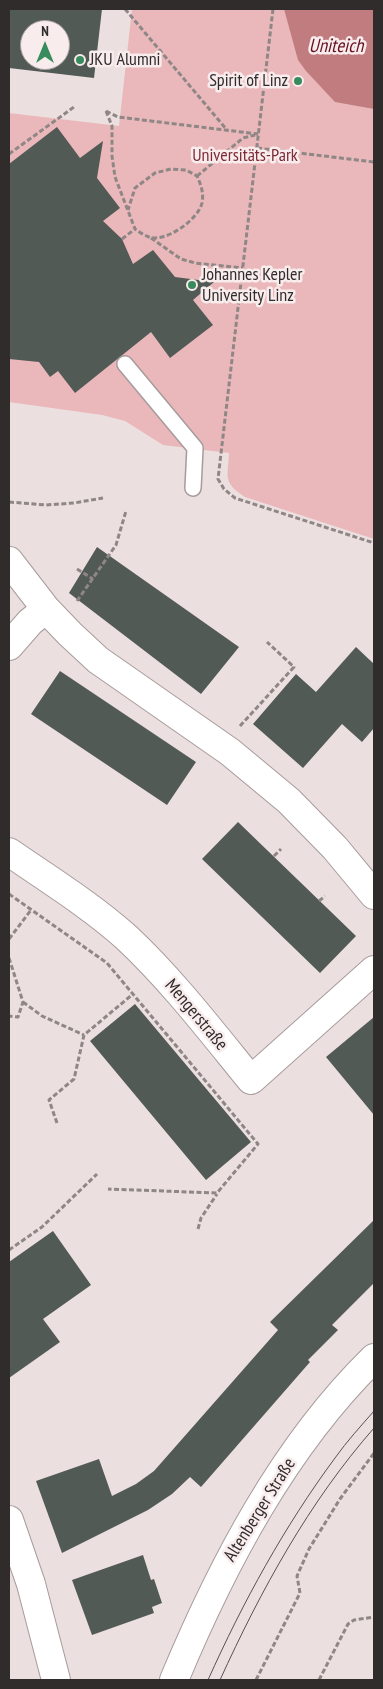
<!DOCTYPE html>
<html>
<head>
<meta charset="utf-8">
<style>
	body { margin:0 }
	#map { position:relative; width:383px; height:1689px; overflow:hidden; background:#ecdfdf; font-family:"PT Sans Narrow",sans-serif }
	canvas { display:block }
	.frame { position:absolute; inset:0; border:10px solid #302c2c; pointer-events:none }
	.north { position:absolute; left:20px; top:20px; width:50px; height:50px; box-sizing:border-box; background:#f9eced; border:1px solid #a99fa0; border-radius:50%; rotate:0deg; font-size:14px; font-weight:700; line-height:20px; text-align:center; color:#302c2c }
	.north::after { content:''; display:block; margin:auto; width:18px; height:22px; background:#378b5d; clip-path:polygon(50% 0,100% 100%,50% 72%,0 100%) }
</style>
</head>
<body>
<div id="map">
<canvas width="383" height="1689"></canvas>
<div class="frame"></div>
<div class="north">N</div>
</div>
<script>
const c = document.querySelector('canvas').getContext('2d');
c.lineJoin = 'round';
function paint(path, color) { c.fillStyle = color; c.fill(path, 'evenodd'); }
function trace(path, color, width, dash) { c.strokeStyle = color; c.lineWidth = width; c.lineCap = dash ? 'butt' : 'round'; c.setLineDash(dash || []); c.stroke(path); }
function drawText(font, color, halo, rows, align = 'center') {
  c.font = font + ' "PT Sans Narrow",sans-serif'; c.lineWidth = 5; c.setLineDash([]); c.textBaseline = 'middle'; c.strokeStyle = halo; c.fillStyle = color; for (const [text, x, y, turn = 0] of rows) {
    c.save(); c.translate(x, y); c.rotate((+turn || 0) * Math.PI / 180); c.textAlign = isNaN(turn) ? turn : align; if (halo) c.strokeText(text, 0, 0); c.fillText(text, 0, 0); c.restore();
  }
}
const green = new Path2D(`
	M132,9H374V539L245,497C222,482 228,477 229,453L163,445L125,421L102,415L9,402V113L119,126Z`);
const water = new Path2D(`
	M284,9H374V109L335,102L306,71L298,60Z`);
const building = new Path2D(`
	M9,9H102L94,78L9,68ZM30,30H60V60H30Z
	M57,127L80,158L103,141L97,178L120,208L103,221L122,239L133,264L153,250L175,277L214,282L193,300L213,325L170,358L151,332L75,393L58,371L50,377L39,362L9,359V164Z
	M97,547L239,647L201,694L69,593Z
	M356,647L374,664V728L362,742L342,724L303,768L253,724L296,674L316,692Z
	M60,671L196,762L167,805L31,714Z
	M238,822L356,936L320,973L202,859Z
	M135,1004L251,1142L206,1180L90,1041Z
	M374,1017V1115L326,1057Z
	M374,1220V1283L332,1325L338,1330L308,1360L310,1362L201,1487L190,1477L172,1494L148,1510L62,1553L36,1481L99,1459L112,1496L136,1484L154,1471L278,1330L270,1322Z
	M53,1231L91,1285L43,1319L60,1342L9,1378V1262Z
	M143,1555L151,1580L154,1579L162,1603L152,1607L154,1613L92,1635L72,1580Z`);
const path = new Path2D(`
	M125,9L227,130
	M273,9L218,479L224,489L235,498L374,543
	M106,111L112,126V156L115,177L135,229C139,232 144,235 149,237C165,243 198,220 202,203C204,193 201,185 197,176L186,170L171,169L155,173L135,188L128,210
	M106,111L118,117L258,134
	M257,148L374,162
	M9,154L74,107
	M197,176L243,138L255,135
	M151,238L181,259L195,263L243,268
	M122,239L135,229
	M9,502L46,505L74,503L103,498
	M77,569L93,579
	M77,601L116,545L126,511
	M240,726L294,667L267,642
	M274,856L281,849
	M9,894L107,963L258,1144L217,1193L108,1189
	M319,901L325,896
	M9,939L31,910
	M9,958L23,1002L18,1017L9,1016
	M23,1002L42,1016L84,1035
	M57,1123L49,1100L74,1079L84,1035L133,994
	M198,1229L201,1218L217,1194
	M9,1250L42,1227L97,1174
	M256,1680L300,1593L297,1576L309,1549L340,1499L374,1453
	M319,1680L348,1624L354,1620L374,1617`);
const service = new Path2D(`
	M125,364L195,448L193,488`);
const minor = new Path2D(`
	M9,561L46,609L70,634L98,660L230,752L289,801L335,848L374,895
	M9,646L30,622L46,609
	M9,852C48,879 90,905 126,937C172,980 211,1031 251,1080L374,970
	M9,1520L31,1584L56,1680`);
const tertiary = new Path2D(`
	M174,1680C222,1565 284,1446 374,1358`);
const tram = new Path2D(`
	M208,1680C243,1602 284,1527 335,1458C347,1441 361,1426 374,1411
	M220,1680C261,1590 309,1502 374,1428`);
const markers = [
	[80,60,5,"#378b5d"],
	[298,81,5,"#378b5d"],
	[192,285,5,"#378b5d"]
];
const poiNames = [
	["JKU Alumni",90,60],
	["Spirit of Linz",288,81,"right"],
	["Johannes Kepler",202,275],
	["University Linz",202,296]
];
const parkNames = [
	["Universitäts-Park",245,156]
];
const streetNames = [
	["Mengerstraße",196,1015,50],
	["Altenberger Straße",260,1510,-58]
];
const waterNames = [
	["Uniteich",336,47]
];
paint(green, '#eab8ba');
paint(water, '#c07c7f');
paint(building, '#525a55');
trace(service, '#a79b9c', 18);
trace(minor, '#a79b9c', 30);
trace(tertiary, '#a79b9c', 30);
trace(path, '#8f8686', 3, [5, 2.5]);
trace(service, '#fff', 15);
trace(minor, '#fff', 28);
trace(tertiary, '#fff', 28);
trace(tram, '#575151', 1);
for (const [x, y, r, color] of markers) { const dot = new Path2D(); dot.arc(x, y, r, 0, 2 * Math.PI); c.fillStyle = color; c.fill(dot); trace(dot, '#f9eced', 2); }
drawText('18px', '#302c2c', '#f9eced', poiNames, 'left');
drawText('18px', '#7d2a34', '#f9eced', parkNames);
drawText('18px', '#302c2c', '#f9eced', streetNames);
drawText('italic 19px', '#641120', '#f9eced', waterNames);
</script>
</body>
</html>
